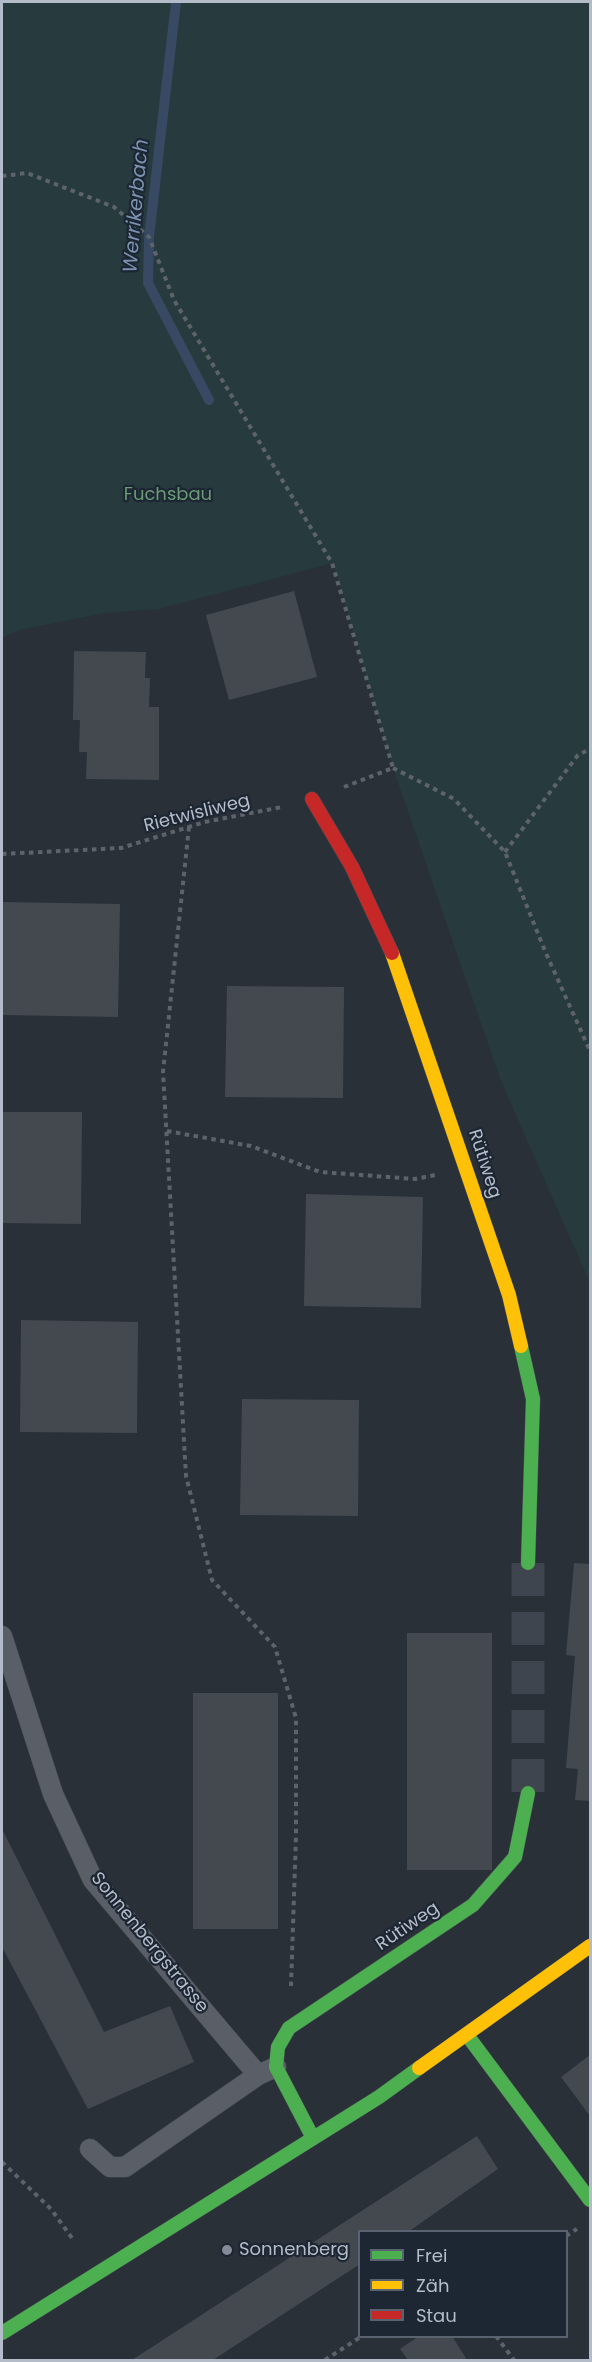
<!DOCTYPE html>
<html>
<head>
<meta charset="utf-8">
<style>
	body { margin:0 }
	#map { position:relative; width:592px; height:2362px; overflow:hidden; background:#2a3038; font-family:Poppins,sans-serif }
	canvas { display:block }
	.frame { position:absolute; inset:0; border:3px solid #b4bcc9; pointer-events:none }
	.legend { position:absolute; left:358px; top:2230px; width:210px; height:108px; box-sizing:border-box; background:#1d2633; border:2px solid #59626f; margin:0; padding:8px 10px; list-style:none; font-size:18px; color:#b4bcc9 }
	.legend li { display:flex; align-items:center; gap:12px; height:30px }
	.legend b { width:30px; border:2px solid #59626f }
</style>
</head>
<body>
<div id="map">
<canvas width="592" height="2362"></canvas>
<div class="frame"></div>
<ul class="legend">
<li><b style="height:8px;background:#4caf50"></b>Frei</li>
<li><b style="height:8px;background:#ffc107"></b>Zäh</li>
<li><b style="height:8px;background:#c62828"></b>Stau</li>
</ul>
</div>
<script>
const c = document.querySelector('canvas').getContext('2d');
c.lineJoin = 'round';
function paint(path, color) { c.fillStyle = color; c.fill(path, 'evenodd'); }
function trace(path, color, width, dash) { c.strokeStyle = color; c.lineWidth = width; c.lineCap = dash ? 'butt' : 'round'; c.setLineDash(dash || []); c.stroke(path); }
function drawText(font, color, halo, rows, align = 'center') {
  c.font = font + ' Poppins,sans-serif'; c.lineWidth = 4.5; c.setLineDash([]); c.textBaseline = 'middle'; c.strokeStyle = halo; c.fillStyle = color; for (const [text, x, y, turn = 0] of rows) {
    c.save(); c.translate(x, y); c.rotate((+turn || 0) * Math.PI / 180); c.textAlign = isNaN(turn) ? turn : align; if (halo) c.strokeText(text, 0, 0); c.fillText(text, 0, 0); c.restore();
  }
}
const green = new Path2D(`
	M2,2H590V1283L501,1081L393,768L333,563L158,609L104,613L19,630L2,638Z`);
const stream = new Path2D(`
	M176,2L149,237L148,283L209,400`);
const building = new Path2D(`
	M294,591L317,677L229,700L206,615Z
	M74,651L146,652L145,678H150L149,707H159V780L86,779L87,752H79L80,720H73Z
	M2,902L120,904L118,1017L2,1015Z
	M227,986L344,987L343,1098L225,1097Z
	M2,1112H82L81,1224L2,1223Z
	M306,1194L423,1197L421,1308L304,1306Z
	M21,1320L138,1322L137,1433L20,1432Z
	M242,1399L359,1400L358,1516L240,1515Z
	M574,1563L590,1564V1801L575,1800L578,1769L566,1768L575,1656L566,1655Z
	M407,1633H492V1870H407Z
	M193,1693H278V1929H193Z
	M2,1829L104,2032L170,2006L194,2062L88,2109L2,1947Z
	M590,2055V2116L561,2077Z
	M477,2136L498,2169L408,2232H360V2264L213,2360H132Z
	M419,2336H452L467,2360H408L400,2349Z`);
const secondaryTunnel = new Path2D(`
	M528,1563V1793`);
const path = new Path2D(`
	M2,176L27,173L114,207L149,237L174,300L332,563L393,768
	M393,768L454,799L505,852L545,951L590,1051
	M344,787L393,768
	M189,827L163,1072L186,1476L212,1580L275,1647L296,1718V1835L291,1986
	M505,852L578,755L590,749
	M2,854L121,848L205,822L282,807
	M167,1131L251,1146L320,1172L415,1179L435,1175
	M2,2162L51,2209L72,2238
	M566,2236L577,2229
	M496,2336L514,2360
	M325,2360L362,2336`);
const lane = new Path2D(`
	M2,1636L53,1794L93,1880L258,2075L276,2067
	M90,2149L110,2167H125L258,2075`);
const fast = new Path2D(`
	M521,1346L533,1399L528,1563
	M467,2035L590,2200
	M313,2138L276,2067L278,2047L289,2028L473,1905L515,1857L528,1793
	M2,2333L379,2097L419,2068`);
const slow = new Path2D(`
	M392,953L509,1295L521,1346
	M419,2068L590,1946`);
const jam = new Path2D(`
	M312,799L352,867L392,953`);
const markers = [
	[227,2250,6,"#848b96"]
];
const parkNames = [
	["Fuchsbau",168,495]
];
const streetNames = [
	["Rietwisliweg",197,814,-14],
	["Rütiweg",484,1164,72],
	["Rütiweg",408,1927,-34],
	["Sonnenbergstrasse",149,1943,51]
];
const poiNames = [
	["Sonnenberg",239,2250]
];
const waterNames = [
	["Werrikerbach",137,206,-85]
];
paint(green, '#273a3e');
trace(stream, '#384963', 10);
paint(building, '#444950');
trace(secondaryTunnel, '#3f454e', 33, [33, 16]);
trace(lane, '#484c53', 21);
trace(fast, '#484c53', 15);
trace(slow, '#484c53', 15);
trace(jam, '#484c53', 15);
trace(path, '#5d636a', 4, [4.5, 4.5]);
trace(lane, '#5a5e66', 20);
trace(fast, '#4caf50', 14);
trace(slow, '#ffc107', 14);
trace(jam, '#c62828', 14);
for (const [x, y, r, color] of markers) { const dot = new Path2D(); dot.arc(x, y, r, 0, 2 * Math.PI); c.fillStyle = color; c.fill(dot); trace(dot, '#1d2633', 2); }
drawText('18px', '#6b9a76', '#1d2633', parkNames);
drawText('18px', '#b4bcc9', '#1d2633', streetNames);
drawText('18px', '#b4bcc9', '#1d2633', poiNames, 'left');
drawText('italic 20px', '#7c92b1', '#1d2633', waterNames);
</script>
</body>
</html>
